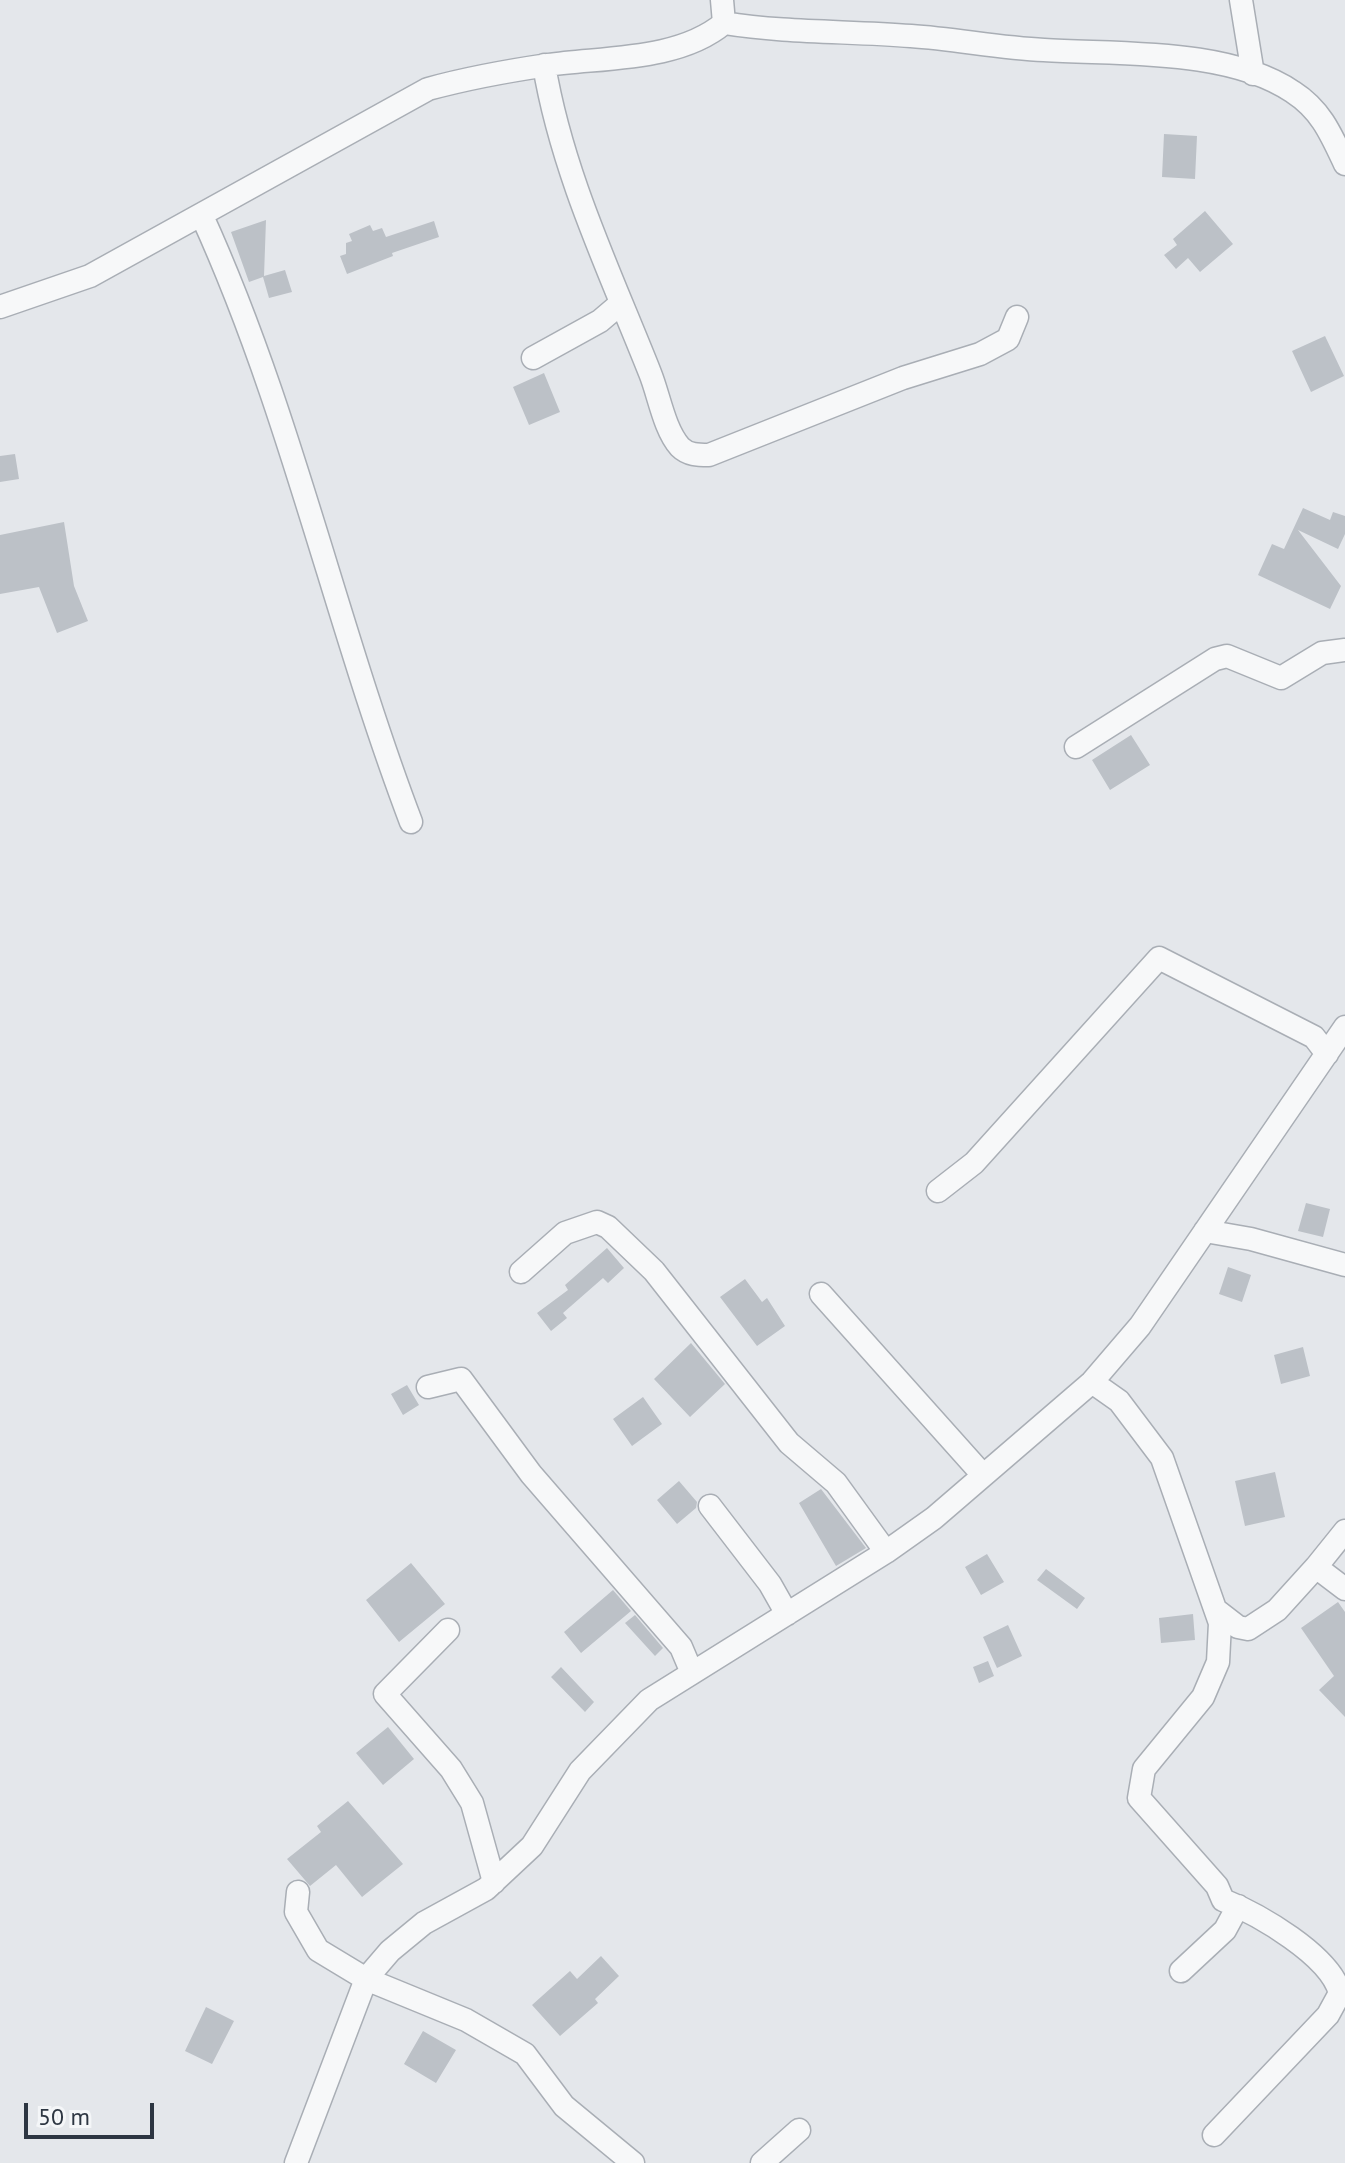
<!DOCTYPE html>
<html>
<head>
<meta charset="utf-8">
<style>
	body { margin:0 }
	#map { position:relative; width:1345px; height:2163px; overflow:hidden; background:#e4e7eb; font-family:"PT Sans",sans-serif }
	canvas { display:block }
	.scale { position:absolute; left:24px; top:2103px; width:130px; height:36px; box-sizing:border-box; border:4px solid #2d3642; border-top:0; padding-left:10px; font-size:24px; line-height:28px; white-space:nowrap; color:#2d3642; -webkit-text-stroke:6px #f4f6f8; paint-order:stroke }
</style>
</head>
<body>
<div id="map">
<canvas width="1345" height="2163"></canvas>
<div class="scale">50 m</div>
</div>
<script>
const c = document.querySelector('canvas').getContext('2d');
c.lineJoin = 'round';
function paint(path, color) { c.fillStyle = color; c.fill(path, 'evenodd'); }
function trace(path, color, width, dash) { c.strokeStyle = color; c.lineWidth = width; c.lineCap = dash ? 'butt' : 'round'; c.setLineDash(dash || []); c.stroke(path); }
const building = new Path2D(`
	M1164,134L1197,136L1195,179L1162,177Z
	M1205,211L1233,244L1200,272L1188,258L1176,269L1164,255L1177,245L1173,239Z
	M266,220L264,276L285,270L292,292L269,298L263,277L249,282L231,232Z
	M434,221L439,237L392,253L393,256L347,274L340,256L346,254V243L352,241L349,234L370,225L373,231L382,228L386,237Z
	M1325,336L1344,376L1311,392L1292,351Z
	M544,373L560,412L529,425L513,387Z
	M15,454L19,479L0,482V456Z
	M1303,508L1330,520L1333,512L1345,516V534L1338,549L1298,530L1341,586L1330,609L1258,575L1272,544L1284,549Z
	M64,522L74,586L88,621L57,633L39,587L0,594V535Z
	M1131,735L1150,765L1110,790L1092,760Z
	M1306,1203L1330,1209L1323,1237L1298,1231Z
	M607,1248L624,1268L608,1283L603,1278L563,1313L567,1318L551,1331L537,1313L568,1290L565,1285Z
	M1228,1267L1251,1275L1242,1302L1219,1294Z
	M745,1279L762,1302L767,1298L785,1326L757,1346L720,1297Z
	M691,1343L725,1384L690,1417L654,1379Z
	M1303,1347L1310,1376L1281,1384L1274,1355Z
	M407,1385L419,1405L403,1415L391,1394Z
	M643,1397L662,1424L632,1446L613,1419Z
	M1275,1472L1285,1517L1245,1526L1235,1481Z
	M679,1481L697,1502L696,1508L677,1524L657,1500Z
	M821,1489L866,1548L836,1566L799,1503Z
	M987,1554L1004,1582L981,1595L965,1567Z
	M411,1563L445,1604L399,1642L366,1600Z
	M1046,1569L1085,1598L1077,1609L1037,1580Z
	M613,1590L631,1611L581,1653L564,1632Z
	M1338,1602L1345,1612V1717L1319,1690L1334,1676L1301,1628Z
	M1193,1614L1195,1640L1161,1643L1159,1618Z
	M635,1615L663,1648L655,1656L625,1623Z
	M1008,1625L1022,1656L997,1668L983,1637Z
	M988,1661L994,1676L979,1683L973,1667Z
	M561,1667L594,1702L585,1712L551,1677Z
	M388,1727L414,1759L383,1785L356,1753Z
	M348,1801L403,1864L362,1897L336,1865L310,1886L287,1859L321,1832L317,1826Z
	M601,1956L619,1976L595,1999L598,2003L560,2036L532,2005L570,1971L577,1979Z
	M206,2007L234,2021L212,2064L185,2051Z
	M423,2031L456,2050L436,2083L404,2064Z`);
const minor = new Path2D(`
	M722,0L724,23
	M1241,0L1253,74
	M724,23C786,33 848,31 911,36C956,39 999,48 1044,50C1119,55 1228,48 1293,92C1321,110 1331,134 1345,164
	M544,65C562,173 610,272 650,373C659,395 664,429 680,447C688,455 698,455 709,455L903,378L980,354L1008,339L1017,317
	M202,216C291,411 335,622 411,822
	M0,307L90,276L428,89C468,78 507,71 548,65C604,57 679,61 724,23
	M533,358L600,321L620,304
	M1076,747L1215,659L1227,656L1281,678L1322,653L1345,650
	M938,1191L974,1163L1159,958L1314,1037L1327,1054
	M1205,1231L1251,1239L1345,1265
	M521,1272L565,1233L597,1222L608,1227L654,1271L789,1443L836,1483L886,1552
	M821,1294L982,1474
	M1092,1382L1119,1401L1162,1458L1220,1623L1218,1662L1203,1697L1144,1769L1139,1798L1217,1886L1223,1900C1258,1914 1330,1955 1340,1993L1328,2015L1214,2135
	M428,1387L461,1379L531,1474L681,1647L692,1673
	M710,1506L770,1584L787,1614
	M1316,1567L1345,1531
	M1216,1610L1238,1627L1248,1629L1277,1610L1316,1567L1345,1589
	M448,1630L385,1694L451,1769L472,1803L494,1882
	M298,1892L296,1912L318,1950L366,1979L466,2020L525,2054L564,2106L633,2163
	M1181,1971L1225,1930L1238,1906
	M296,2163L366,1979L390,1951L424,1923L486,1889L532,1846L580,1771L649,1700L886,1552L934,1518L1092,1382L1140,1326L1345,1027
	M762,2163L799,2130`);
paint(building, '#bcc1c7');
trace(minor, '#a9aeb5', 25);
trace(minor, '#f7f8f9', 22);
</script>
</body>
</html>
